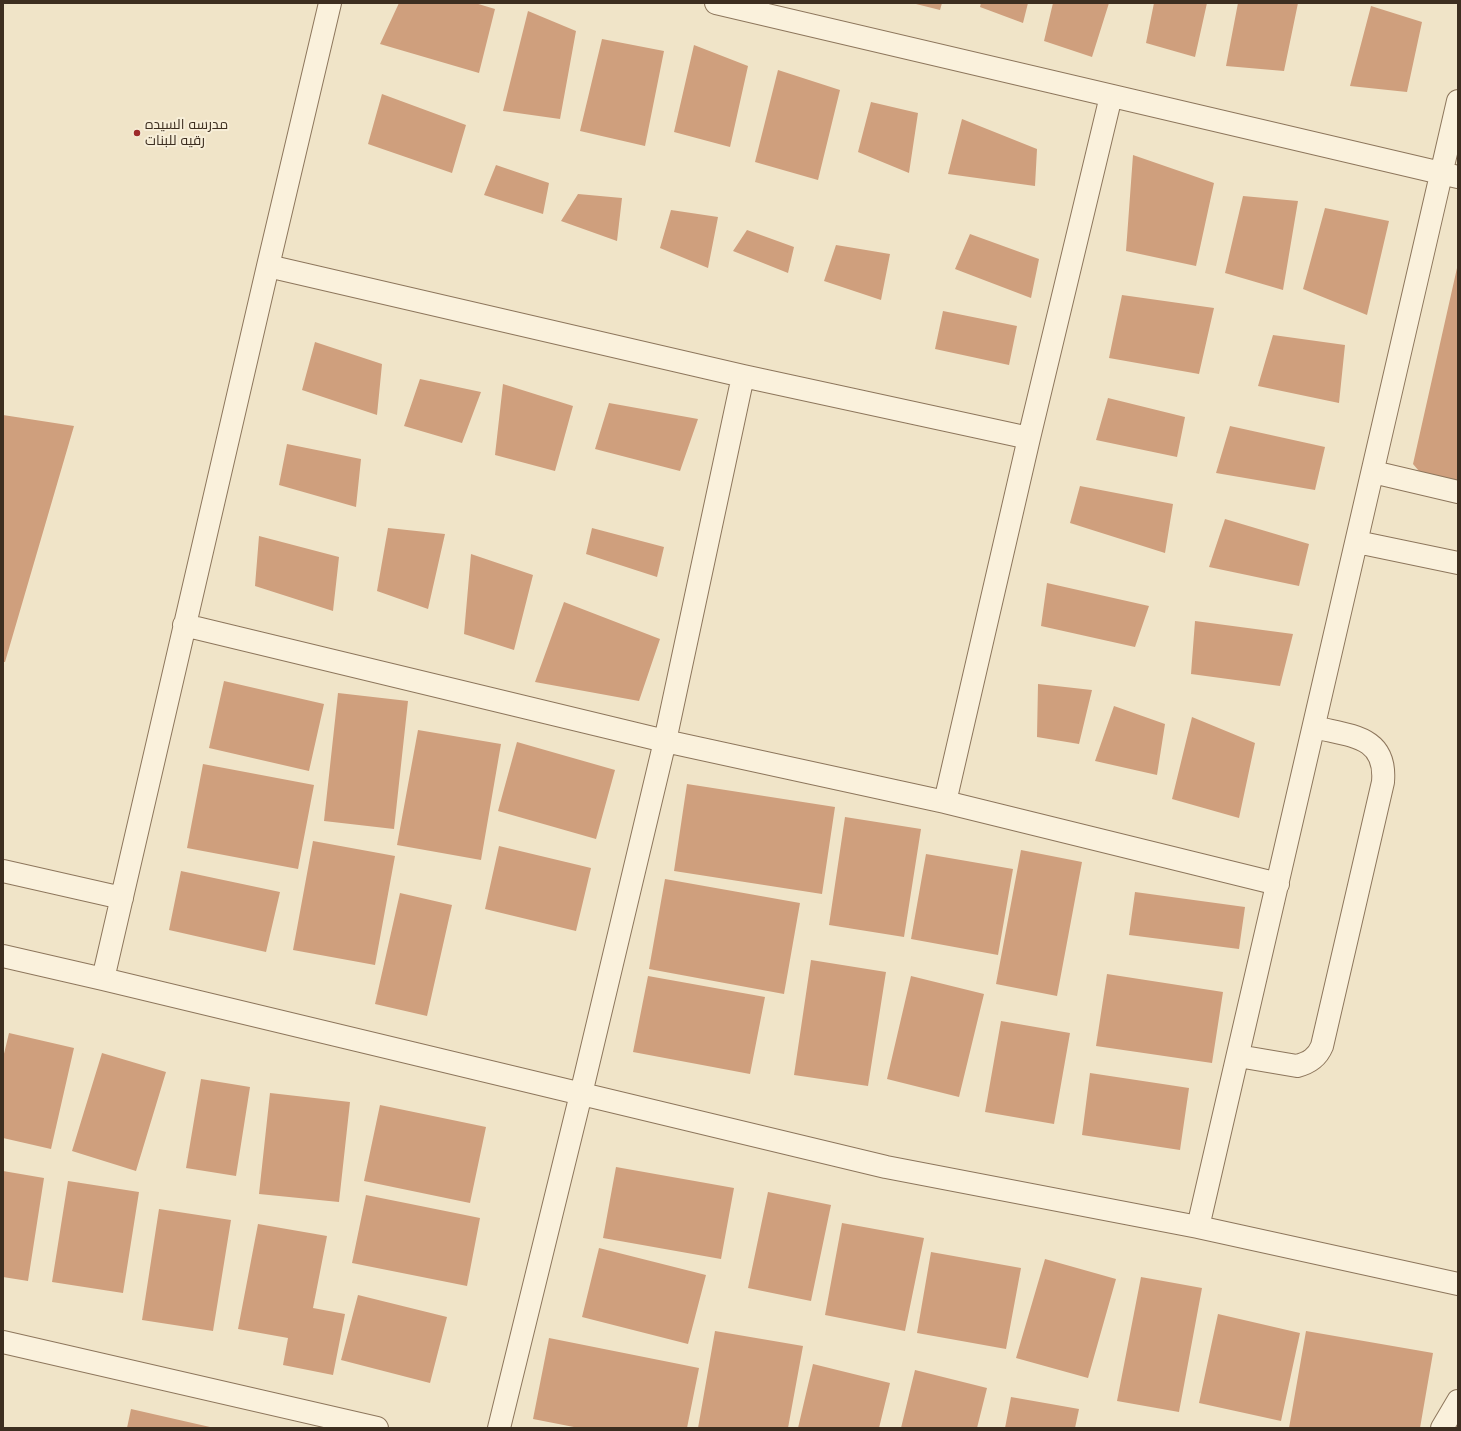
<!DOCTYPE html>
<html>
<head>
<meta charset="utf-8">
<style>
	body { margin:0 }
	#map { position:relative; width:1461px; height:1431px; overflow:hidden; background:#f0e4c8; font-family:"Libre Baskerville",serif }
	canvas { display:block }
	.frame { position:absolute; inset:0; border:4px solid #3d2e20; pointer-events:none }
</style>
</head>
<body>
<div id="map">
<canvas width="1461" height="1431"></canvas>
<div class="frame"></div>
</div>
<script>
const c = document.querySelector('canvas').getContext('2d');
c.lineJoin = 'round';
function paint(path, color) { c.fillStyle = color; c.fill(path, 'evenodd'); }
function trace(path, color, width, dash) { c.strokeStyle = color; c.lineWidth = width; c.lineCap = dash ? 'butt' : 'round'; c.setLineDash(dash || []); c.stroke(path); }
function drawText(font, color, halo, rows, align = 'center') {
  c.font = font + ' "Libre Baskerville",Cairo,serif'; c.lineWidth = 4; c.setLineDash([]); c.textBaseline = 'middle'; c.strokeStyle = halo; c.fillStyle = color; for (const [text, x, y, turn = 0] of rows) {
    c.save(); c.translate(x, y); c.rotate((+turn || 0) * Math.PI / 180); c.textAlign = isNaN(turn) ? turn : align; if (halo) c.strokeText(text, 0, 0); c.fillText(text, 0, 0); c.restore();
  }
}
const building = new Path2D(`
	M399,3H475L495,9L479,73L380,44Z
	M912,3H942L940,10Z
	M981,3H1028L1023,23L980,7Z
	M1053,3H1109L1092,57L1044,41Z
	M1154,3H1207L1195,57L1146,43Z
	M1238,3H1298L1284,71L1226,66Z
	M1371,6L1422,22L1407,92L1350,86Z
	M528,11L576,31L560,119L503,111Z
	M602,39L664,51L645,146L580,131Z
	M694,45L748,66L730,147L674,132Z
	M778,70L840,90L818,180L755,162Z
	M382,94L466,125L452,173L368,144Z
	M871,102L918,113L909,173L858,152Z
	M962,119L1037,149L1035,186L948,174Z
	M1133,155L1214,183L1196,266L1126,251Z
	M496,165L549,183L543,214L484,195Z
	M578,194L622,198L617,241L561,221Z
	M1243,196L1298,201L1283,290L1225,273Z
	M1325,208L1389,221L1367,315L1303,289Z
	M671,210L718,217L708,268L660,248Z
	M747,230L794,247L788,273L733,251Z
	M970,234L1039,259L1031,298L955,269Z
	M836,245L890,254L881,300L824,281Z
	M1457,268H1458V483L1424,477L1413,464Z
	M1122,295L1214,308L1199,374L1109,358Z
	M943,311L1017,326L1009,365L935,349Z
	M1273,335L1345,345L1339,403L1258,386Z
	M315,342L382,364L377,415L302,390Z
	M420,379L481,392L462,443L404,426Z
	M503,384L573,406L555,471L495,455Z
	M1108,398L1185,417L1177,457L1096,440Z
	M609,403L698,419L680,471L595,449Z
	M3,415L74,426L5,662H3Z
	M1230,426L1325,447L1315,490L1216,473Z
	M287,444L361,459L356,507L279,485Z
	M1080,486L1173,504L1165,553L1070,523Z
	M1225,519L1309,544L1299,586L1209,567Z
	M388,528L445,534L428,609L377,591Z
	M592,528L664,547L657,577L586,554Z
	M259,536L339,557L333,611L255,586Z
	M471,554L533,575L514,650L464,634Z
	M1047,583L1149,606L1135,647L1041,626Z
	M564,602L660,639L639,701L535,682Z
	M1195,621L1293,634L1280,686L1191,674Z
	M224,681L324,704L309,771L209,748Z
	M1038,684L1092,690L1079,744L1037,737Z
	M338,693L408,701L394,829L324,821Z
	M1114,706L1165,724L1157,775L1095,761Z
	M1192,717L1255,743L1239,818L1172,799Z
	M418,730L501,744L481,860L397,845Z
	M517,742L615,770L596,839L498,811Z
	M203,764L314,785L298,869L187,848Z
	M687,784L835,807L822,894L674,871Z
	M845,817L921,829L904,937L829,925Z
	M313,841L395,856L375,965L293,950Z
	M499,846L591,868L576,931L485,909Z
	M1021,850L1082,862L1057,996L996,984Z
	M926,854L1013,869L998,955L911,939Z
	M181,871L280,892L266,952L169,930Z
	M665,879L800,903L784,994L649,969Z
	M1135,892L1245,907L1239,949L1129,935Z
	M400,893L452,905L427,1016L375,1004Z
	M811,960L886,972L868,1086L794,1075Z
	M1107,974L1223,992L1212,1063L1096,1046Z
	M648,976L765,997L750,1074L633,1052Z
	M911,976L984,994L959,1097L887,1079Z
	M1001,1021L1070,1033L1054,1124L985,1112Z
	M9,1033L74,1048L51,1149L3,1138V1058Z
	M102,1053L166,1072L136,1171L72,1151Z
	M1090,1073L1189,1088L1180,1150L1082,1135Z
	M201,1079L250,1087L236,1176L186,1168Z
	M270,1093L350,1102L339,1202L259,1194Z
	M380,1105L486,1127L470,1203L364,1181Z
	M616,1167L734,1188L721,1259L603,1238Z
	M3,1171L44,1178L28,1281L3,1277Z
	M68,1181L139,1192L123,1293L52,1282Z
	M768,1192L831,1205L811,1301L748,1288Z
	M366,1195L480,1218L467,1286L352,1263Z
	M159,1209L231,1220L213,1331L142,1320Z
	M842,1223L924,1238L905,1331L825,1315Z
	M258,1224L327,1236L313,1308L345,1314L333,1375L283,1365L288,1338L238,1329Z
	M599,1248L706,1275L688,1344L582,1317Z
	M931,1252L1021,1268L1006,1349L917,1333Z
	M1045,1259L1116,1279L1088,1378L1016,1358Z
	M1141,1277L1202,1288L1179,1412L1117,1401Z
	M358,1295L447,1317L430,1383L341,1360Z
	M1218,1314L1300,1333L1281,1421L1199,1403Z
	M715,1331L803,1346L788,1428H698Z
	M1306,1331L1433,1353L1420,1428H1289Z
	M549,1338L699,1368L687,1428H579L533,1419Z
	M813,1364L890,1383L879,1428H798Z
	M915,1370L987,1388L977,1428H901Z
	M1011,1397L1079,1409L1075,1428H1005Z
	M131,1409L210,1427V1428H127Z`);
const minor = new Path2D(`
	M716,3L1458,177
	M268,266L743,376L1029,438
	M1373,472L1458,492
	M1357,542L1458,563
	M184,625L665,741L945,802L1278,884
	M945,802L1029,438L1111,96
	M3,871L122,898
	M3,956L103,979L886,1167L1198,1227L1458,1284
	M103,979L268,266L330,3
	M1238,1056L1297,1066C1309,1063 1317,1058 1322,1046L1383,782C1387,735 1349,736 1314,727
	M1198,1227L1458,101
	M3,1342L377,1428
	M499,1428L581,1094L665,741L743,376
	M1442,1428L1458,1401`);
const markers = [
	[137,133,4,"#9e2a2b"]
];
const poiNames = [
	["مدرسه السيده",145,125],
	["رقيه للبنات",145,141]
];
paint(building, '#cf9f7d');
trace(minor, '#8d765c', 24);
trace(minor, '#faf1dc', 22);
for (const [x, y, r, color] of markers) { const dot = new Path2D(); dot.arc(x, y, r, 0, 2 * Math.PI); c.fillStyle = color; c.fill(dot); trace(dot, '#f7eed8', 1.5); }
drawText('14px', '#3d2e20', '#f7eed8', poiNames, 'left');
</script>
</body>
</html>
